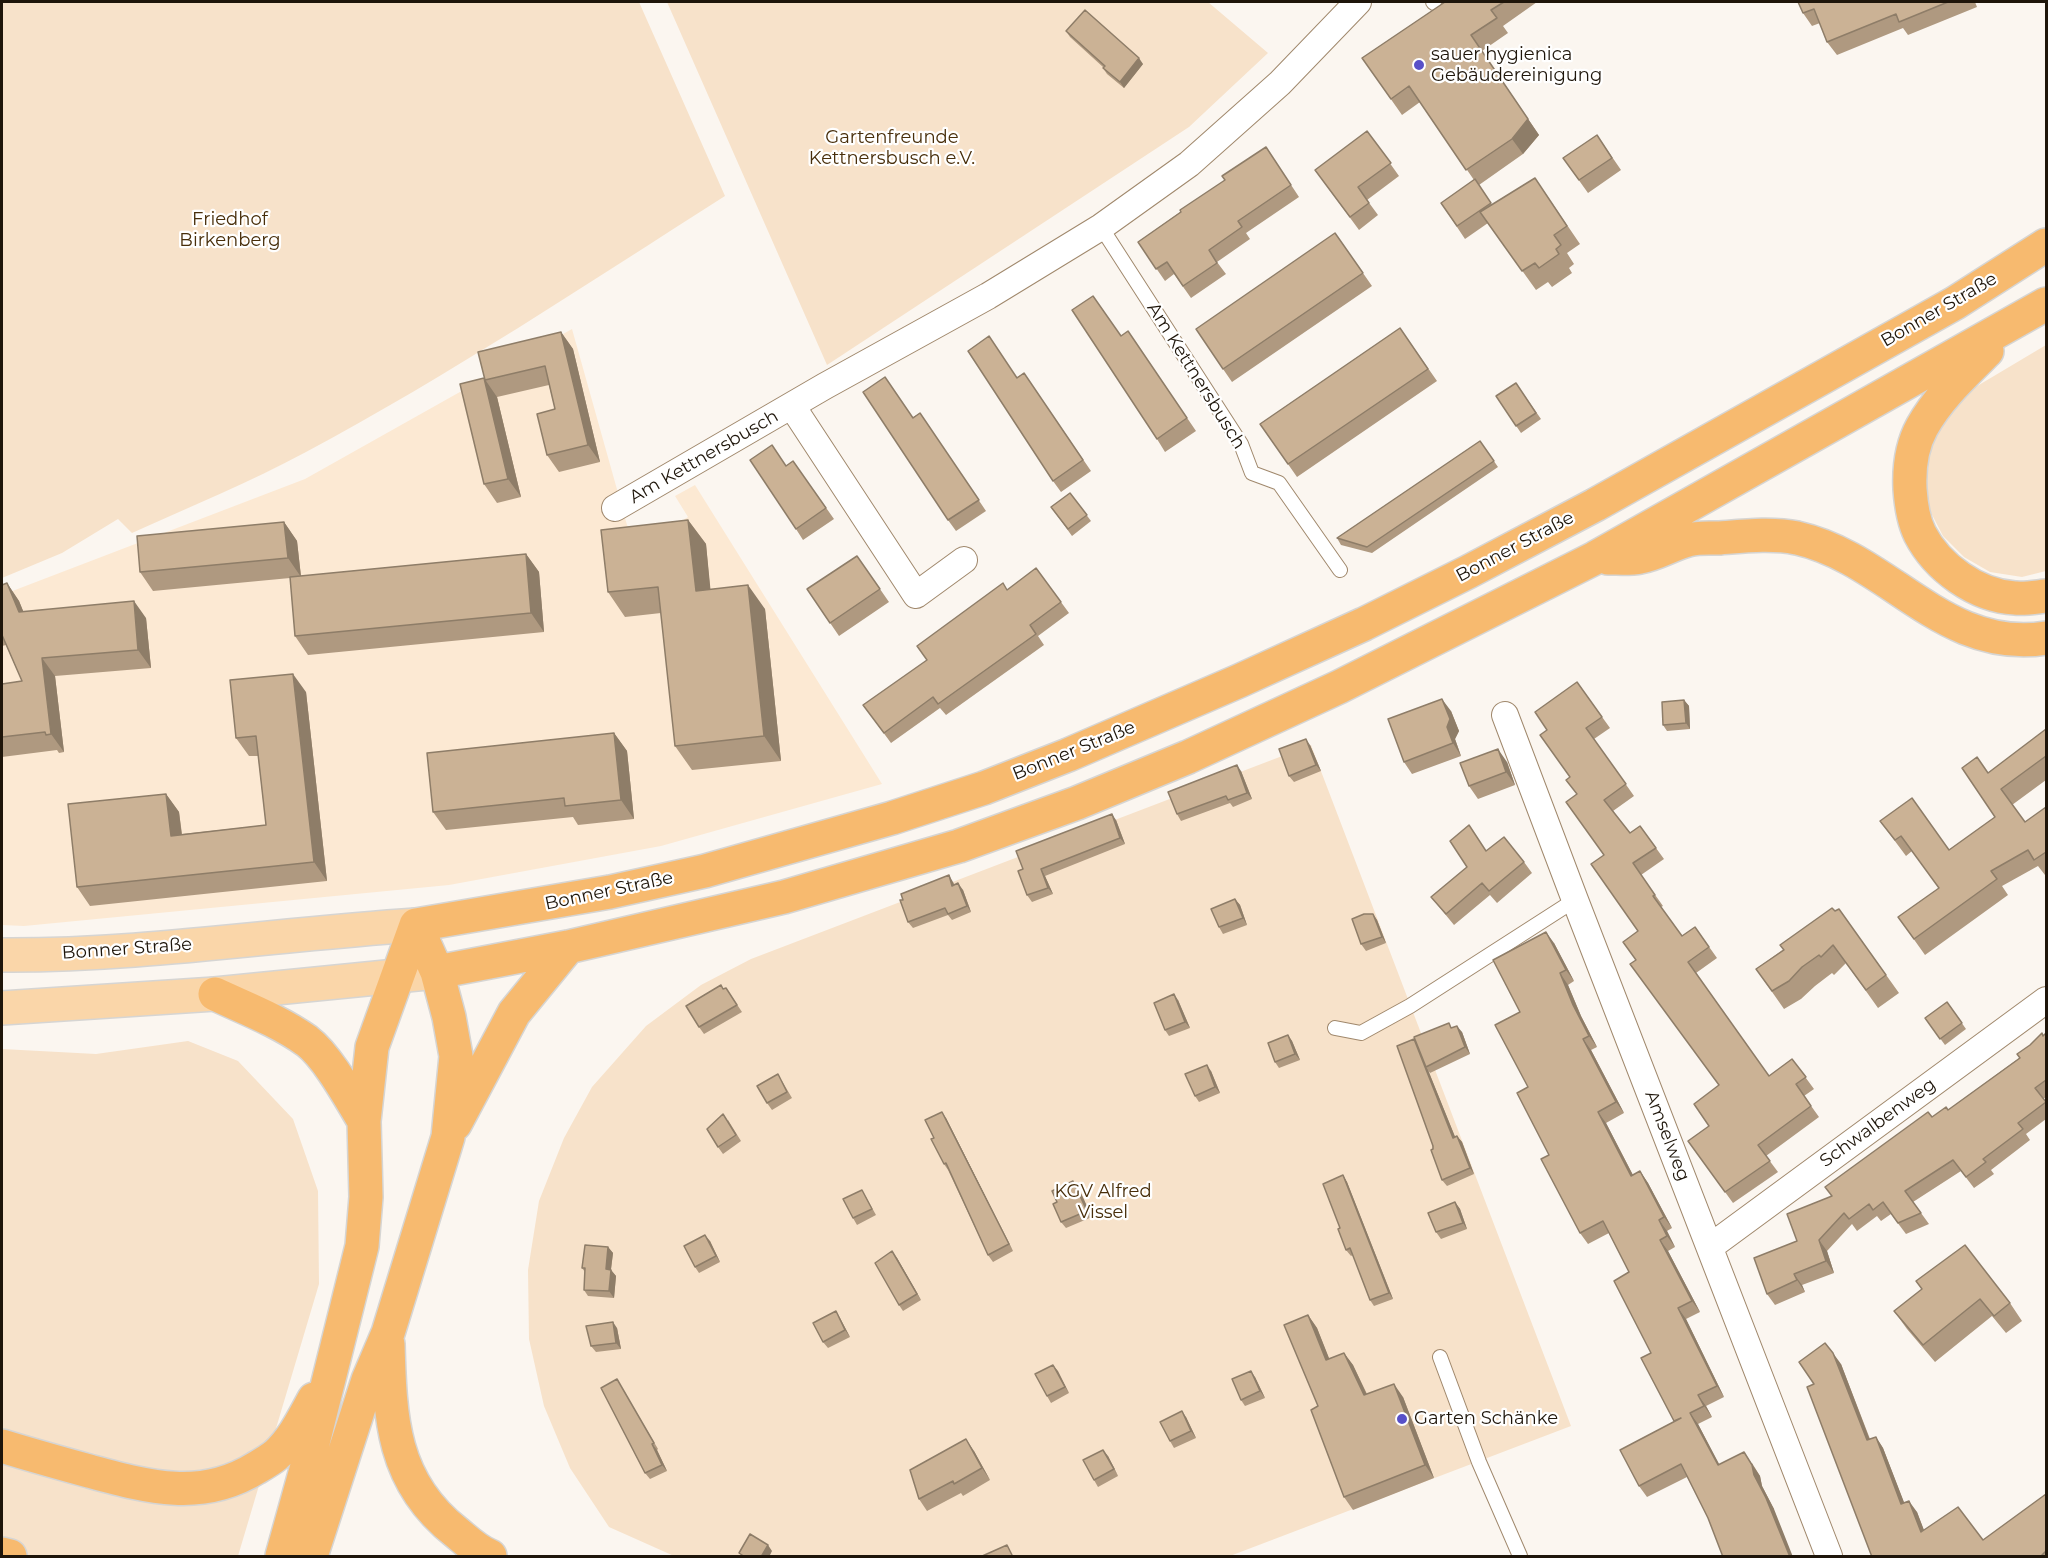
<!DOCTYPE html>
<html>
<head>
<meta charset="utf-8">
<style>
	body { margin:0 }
	#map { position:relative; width:2048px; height:1558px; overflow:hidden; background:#fbf6f0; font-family:Montserrat,sans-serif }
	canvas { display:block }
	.frame { position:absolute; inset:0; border:3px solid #1e150a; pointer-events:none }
</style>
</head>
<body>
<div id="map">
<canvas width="2048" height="1558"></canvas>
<div class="frame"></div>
</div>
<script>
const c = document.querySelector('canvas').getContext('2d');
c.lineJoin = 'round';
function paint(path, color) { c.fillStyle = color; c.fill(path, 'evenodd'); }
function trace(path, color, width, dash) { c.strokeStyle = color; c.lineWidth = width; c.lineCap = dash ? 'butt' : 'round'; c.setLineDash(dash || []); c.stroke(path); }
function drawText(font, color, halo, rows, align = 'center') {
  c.font = font + ' Montserrat,sans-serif'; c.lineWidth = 4.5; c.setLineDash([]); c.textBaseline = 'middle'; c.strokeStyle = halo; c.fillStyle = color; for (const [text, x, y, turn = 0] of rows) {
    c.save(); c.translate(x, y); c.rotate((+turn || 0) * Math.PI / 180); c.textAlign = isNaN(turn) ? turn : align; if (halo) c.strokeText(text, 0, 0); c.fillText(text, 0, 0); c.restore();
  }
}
const built = new Path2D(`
	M572,329L627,525L640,547L688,517L675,496L695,485L882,784L661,846L449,885L24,926L2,925V595L305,479Z`);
const green = new Path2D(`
	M2,2H639L725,196C587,284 450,375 306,452C250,482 190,507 132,533L118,519L62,553L2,578Z
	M667,2H1208L1268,53L1189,127L827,365Z
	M2046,345V571L2022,577L1990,572L1964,557L1943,536L1928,507L1925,480L1926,453L1957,398Z
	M1311,745L1571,1426L1230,1556H674L609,1527L570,1468L544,1406L529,1339L528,1270L539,1201L564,1138L592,1087L646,1026L701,985L751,959Z
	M188,1041L238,1061L293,1119L318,1191L319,1284L238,1556H2V1049L96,1054Z`);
const lane = new Path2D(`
	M1433,2L1434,3
	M1101,227L1241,444L1252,473L1279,483L1340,570
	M1335,1028L1361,1033L1410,1006L1575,900
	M1440,1357L1479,1462L1520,1556`);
const street = new Path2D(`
	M792,406L916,595L964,560
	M615,508L825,386L988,296L1101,227L1189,164L1280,83L1358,2
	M1505,715L1575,900L1829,1556
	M1710,1247L2046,1000`);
const primary = new Path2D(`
	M2,955C140,956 278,934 416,925
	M2,1008L215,994L437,972`);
const highway = new Path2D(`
	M1987,351C1963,375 1938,398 1922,427C1911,447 1909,468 1910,489C1911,504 1913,520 1920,534C1937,567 1976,596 2015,598C2025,599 2036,597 2046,596
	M1608,558C1619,558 1630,559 1640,557C1657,554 1672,544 1688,540C1698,537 1709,538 1720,538C1745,536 1772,533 1797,538C1890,559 1943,654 2046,638
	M416,925L610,892L705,871L892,818L984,788L1068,755L1239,681L1364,624L1468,572L1595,505L1955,303L2046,245
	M437,972L568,947L784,897L959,846L1077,803L1188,757L1339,687L1595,558L2046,304
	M215,994C245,1008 279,1021 307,1041C328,1057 350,1098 364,1121
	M455,1124L514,1013L568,947
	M388,1344C390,1418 392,1482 456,1532C467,1541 477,1551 490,1556
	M2,1446C31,1455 60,1463 89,1471C148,1487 201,1502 256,1468C263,1464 270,1460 276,1455C293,1440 303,1419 314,1399
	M2,1554L10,1556
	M282,1556L309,1459L362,1246L366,1197L364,1121L372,1047L416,925
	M311,1556L368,1380L388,1333L448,1137L456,1056L449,1017L437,972L416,925`);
const wall = new Path2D(`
	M1445,2H1537L1503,26L1508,33L1482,51L1539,135L1523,154L1479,185L1492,205L1535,178L1580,244L1567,253L1574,264L1569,268L1572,273L1552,287L1548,282L1536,290L1488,223L1465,239L1441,203L1474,180L1420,102L1402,115L1362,58Z
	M1798,2H1975L1977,7L1908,35L1903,28L1837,55L1827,42L1820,23L1812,26L1803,13Z
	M1066,31L1143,64L1124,88L1107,74L1103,68V67L1070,37Z
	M1367,131L1399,176L1367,200L1378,215L1359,230L1315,170Z
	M1597,135L1621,170L1588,193L1563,158Z
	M1266,147L1299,197L1246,233L1250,239L1217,262L1226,274L1191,298L1174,274L1165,281L1138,242L1225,180Z
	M1335,233L1372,286L1232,382L1223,369Z
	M1400,328L1437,381L1297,477L1260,424Z
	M1128,331L1196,431L1165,452L1157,439L1121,336Z
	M561,332L573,349L600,462L559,472L547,455L555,409L549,385L497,397L521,497L497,503L484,484L485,380Z
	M1024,373L1091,471L1061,492L1053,481L1017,377Z
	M1516,383L1541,419L1521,433L1496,396Z
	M920,413L986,511L956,531L948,520L913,417Z
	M1480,441L1498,467L1372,553L1341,545L1337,538Z
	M793,461L834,519L803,540L796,529L786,466Z
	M1070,493L1091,521L1072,536L1051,507Z
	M688,520L706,544L710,589L765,609L781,761L692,770L675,746L661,613L625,617L608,592Z
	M284,522L297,541L301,576L526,554L539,572L544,632L308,655L295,636L290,578L153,591L140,572Z
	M857,556L889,602L839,636L807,589Z
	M1036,568L1069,613L1038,636L1044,645L946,715L940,708L891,743L863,705L927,661L1007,590Z
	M7,583L19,601L23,611L146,618L151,668L55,676L64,752L59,753L57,750L2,757V684L22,681L6,645L2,646V585Z
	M1577,682L1610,728L1594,739L1634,796L1613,811L1630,833L1640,826L1664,859L1641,875L1663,906L1661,907L1682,936L1695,927L1717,958L1696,973L1769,1076L1792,1059L1814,1089L1804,1096L1819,1117L1766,1156L1778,1172L1733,1203L1688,1141L1709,1126L1719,1085L1636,960L1638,931L1577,794L1570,777L1547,730Z
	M306,692L327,881L90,906L77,887L166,794L179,812L182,834L266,825L258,756H249L236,738Z
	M1684,700L1689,706L1690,729L1667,731L1663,725Z
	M1451,711L1459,731L1455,739L1461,756L1412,774L1404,762Z
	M2046,729V780L2012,805L2025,822L2046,807V874L2045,875L2038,866L2002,886L2008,895L1925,955L1898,917L1939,888L1912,851L1906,856L1880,821L1949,850L1995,817L1988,773Z
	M614,733L627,751L634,819L578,825L573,817L446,830L433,812Z
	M1310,745L1321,771L1294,782L1289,776Z
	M1507,762L1515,785L1478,799L1469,786Z
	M1241,771L1252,799L1233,807L1230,803L1181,821L1177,814Z
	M1116,820L1125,844L1045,876L1053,894L1032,902L1027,895L1023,869Z
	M1486,851L1524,862L1532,873L1497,903L1490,895L1454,925L1431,897Z
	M953,882L954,885L963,890L971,912L952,920L948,915L913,928L908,922Z
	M1235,899L1240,905L1247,925L1223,934L1219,927Z
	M1839,909L1899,993L1878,1008L1846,963L1834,975L1832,973L1815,986L1801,999L1784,1009L1756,969Z
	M1373,914L1377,920L1386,943L1366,951L1361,944Z
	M1554,943L1574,981L1568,985L1581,1016L1597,1047L1591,1050L1624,1113L1606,1123L1633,1175L1640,1171L1648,1183L1672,1228L1667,1231L1675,1247L1668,1251L1700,1312L1686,1319L1724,1397L1706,1406L1712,1417L1698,1424L1719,1465L1752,1463L1760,1476L1762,1486L1774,1509L1708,1518L1687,1477L1647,1497L1639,1486L1674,1421L1651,1353L1629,1272L1609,1233L1588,1244L1580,1233L1549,1155L1528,1087L1520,1012Z
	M726,988L742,1012L704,1034L699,1027L724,989Z
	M1178,1000L1190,1028L1169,1036L1165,1030Z
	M1947,1002L1966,1029L1945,1045L1925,1018Z
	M1452,1027L1462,1032L1470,1054L1430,1073L1428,1070L1455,1137L1457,1136L1462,1142L1474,1174L1447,1186L1442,1180L1433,1149L1414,1039L1416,1043Z
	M2046,1033V1097L2043,1099L2046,1103V1119L2026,1134L2030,1140L1991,1170L1994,1174L1974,1188L1961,1171L1913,1202L1929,1224L1906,1234L1891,1214L1881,1221L1877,1216L1857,1231L1852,1224L1827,1251L1834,1273L1802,1285L1805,1292L1775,1305L1767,1294L1797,1241L1832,1196L1932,1117L1948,1110L2019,1058Z
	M1288,1035L1292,1041L1300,1060L1279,1068L1275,1062Z
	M1211,1071L1220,1093L1199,1102L1195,1096Z
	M782,1081L792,1098L772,1110L767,1103Z
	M946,1118L1013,1251L993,1262L988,1255L948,1170L944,1164L934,1138Z
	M728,1120L741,1141L723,1154L718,1147Z
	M1343,1175L1347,1182L1393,1299L1374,1306L1370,1300L1353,1255L1351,1256L1346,1250L1340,1228Z
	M1078,1187L1092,1217L1066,1228L1061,1222L1057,1202Z
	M862,1190L876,1215L857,1225L853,1218Z
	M1455,1202L1460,1209L1467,1229L1441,1239L1436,1232Z
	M710,1241L720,1262L699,1273L695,1267Z
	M608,1247L613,1253L611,1270L616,1276L614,1298L588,1296L584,1290L585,1272L582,1268Z
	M897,1258L921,1300L903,1311L899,1305Z
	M1922,1289L2010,1303L2022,1321L2006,1333L1992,1316L1935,1362L1907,1329L1894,1311Z
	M836,1311L850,1337L828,1348L823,1342Z
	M1308,1315L1317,1328L1329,1359L1344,1353L1353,1365L1367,1394L1403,1397L1434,1478L1353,1510L1344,1497L1318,1406Z
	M617,1328L621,1349L596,1352L591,1346Z
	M1841,1364L1870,1439L1876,1437L1883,1448L1904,1503L1917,1512L1924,1531L1983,1540L2046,1494V1557H1872L1814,1384Z
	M1053,1365L1069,1393L1051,1403L1047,1396Z
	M1255,1377L1265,1398L1245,1406L1241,1400Z
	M621,1386L658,1449L657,1450L667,1471L650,1479L645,1473Z
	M1186,1417L1196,1438L1174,1448L1170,1441Z
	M974,1451L990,1480L963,1496L961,1493L927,1511L919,1499Z
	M1108,1456L1118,1476L1098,1487L1094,1480Z`);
const shadedWall = new Path2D(`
	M1471,35L1539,135L1523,154L1512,139Z
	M1139,58L1143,64L1124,88L1120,82Z
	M561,332L573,349L600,462L588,445Z
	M484,378L497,397L521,497L508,479Z
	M688,520L706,544L713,615L696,591Z
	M284,522L297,541L301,577L288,558Z
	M526,554L539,572L544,632L531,613Z
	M7,583L19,601L31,630L19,612Z
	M748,585L765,609L781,761L764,736Z
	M134,601L146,618L151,668L138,650Z
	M42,658L55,676L64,752L51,734Z
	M293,674L306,692L327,881L314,862Z
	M1442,699L1451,711L1459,731L1455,739L1461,756L1453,743L1447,727Z
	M1684,700L1689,706L1690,729L1686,723Z
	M614,733L627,751L634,819L621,800Z
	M1306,739L1310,745L1321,771L1316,765Z
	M1498,749L1507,762L1515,785L1506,772Z
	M1237,765L1241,771L1252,799L1247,793Z
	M166,794L179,812L184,854L171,836Z
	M1112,814L1116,820L1125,844L1120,838Z
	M2,847L3,870L2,867Z
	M1041,869L1045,876L1053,894L1048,888Z
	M949,875L953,882L957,892L952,886Z
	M958,883L963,890L971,912L967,906Z
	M1235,899L1240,905L1247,925L1243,918Z
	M1373,914L1377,920L1386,943L1382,937Z
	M1546,932L1554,943L1574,981L1566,970Z
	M1560,973L1568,985L1581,1016L1597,1047L1589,1036L1573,1005Z
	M1174,994L1178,1000L1190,1028L1185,1022Z
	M1457,1026L1462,1032L1470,1054L1465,1047Z
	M1288,1035L1292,1041L1300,1060L1295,1054Z
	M1414,1039L1418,1046L1426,1067L1428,1070L1458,1144L1453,1138Z
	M1583,1039L1591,1050L1624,1113L1616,1102Z
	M1207,1065L1211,1071L1220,1093L1215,1087Z
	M942,1112L946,1118L1013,1251L1009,1244Z
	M1598,1112L1606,1123L1639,1187L1631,1176Z
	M1457,1136L1462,1142L1474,1174L1470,1168Z
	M1640,1171L1648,1183L1672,1228L1664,1217Z
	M1343,1175L1347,1182L1393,1299L1389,1293Z
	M1073,1181L1078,1187L1092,1217L1087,1211Z
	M1455,1202L1460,1209L1467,1229L1463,1223Z
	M1659,1220L1667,1231L1675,1247L1667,1236Z
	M705,1235L710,1241L720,1262L716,1256Z
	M1660,1240L1668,1251L1700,1312L1692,1301Z
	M1819,1240L1827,1251L1834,1273L1826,1261Z
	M608,1247L613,1253L610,1276L606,1269Z
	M892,1251L897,1258L921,1300L917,1294Z
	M611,1270L616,1276L614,1298L609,1291Z
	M1794,1274L1802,1285L1805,1292L1797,1280Z
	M1678,1308L1686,1319L1724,1397L1717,1386Z
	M836,1311L840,1318L850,1337L845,1330Z
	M1308,1315L1317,1328L1335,1373L1326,1360Z
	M613,1322L617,1328L621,1349L616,1343Z
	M1344,1353L1353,1365L1373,1408L1364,1395Z
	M1833,1353L1841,1364L1874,1451L1867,1440Z
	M1053,1365L1058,1371L1069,1393L1065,1387Z
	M1251,1371L1255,1377L1265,1398L1260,1391Z
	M1394,1384L1403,1397L1434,1478L1425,1465Z
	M1698,1395L1706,1406L1712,1417L1704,1406Z
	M1182,1411L1186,1417L1196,1438L1191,1431Z
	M1690,1413L1698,1424L1726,1477L1718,1465Z
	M1876,1437L1883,1448L1909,1515L1901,1504Z
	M966,1439L974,1451L990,1480L982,1468Z
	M652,1444L657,1450L667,1471L662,1465Z
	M1103,1450L1108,1456L1118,1476L1114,1469Z
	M1744,1452L1760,1476L1762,1486L1774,1509L1793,1557H1790Z
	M1909,1501L1917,1512L1929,1543L1921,1532Z
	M768,1545L772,1551L769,1557H761Z`);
const building = new Path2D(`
	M1445,2H1504L1491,10L1497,18L1471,35L1528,119L1512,139L1466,170L1409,86L1391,99L1362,58Z
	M1798,2H1948L1899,22L1896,14L1827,42L1814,9L1803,13Z
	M1085,10L1139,58L1120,82L1103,68L1105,66L1066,31Z
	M1367,131L1391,163L1358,187L1369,203L1350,217L1315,170Z
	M1597,135L1612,158L1579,180L1563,158Z
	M1266,147L1291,185L1238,221L1242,227L1209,250L1217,263L1183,286L1167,262L1156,269L1138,242L1181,212L1180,210L1225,180L1222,176Z
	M1535,178L1567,226L1554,235L1561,245L1556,249L1559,254L1539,268L1535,263L1522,271L1480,212Z
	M1475,179L1491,203L1457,226L1441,203Z
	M1335,233L1363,273L1223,369L1196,329Z
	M1093,296L1121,336L1128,331L1187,418L1157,439L1072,310Z
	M1400,328L1428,369L1288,464L1260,424Z
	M561,332L588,445L547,455L537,414L555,409L545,366L485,380L478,352Z
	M989,336L1017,378L1024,373L1083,460L1053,481L968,351Z
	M885,377L913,418L920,413L979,500L948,520L863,392Z
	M484,378L508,479L484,484L460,384Z
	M1516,383L1536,413L1516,426L1496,396Z
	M1480,441L1494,461L1367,547L1337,538Z
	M772,445L786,466L793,461L826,508L796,529L750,460Z
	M1070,493L1087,515L1068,529L1051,507Z
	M688,520L696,591L748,585L764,736L675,746L658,587L608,592L601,530Z
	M284,522L288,558L140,572L137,536Z
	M526,554L531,613L295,636L290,577Z
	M857,556L880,589L830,623L807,589Z
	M1036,568L1061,602L1030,625L1036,634L938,704L933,697L884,733L863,705L927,660L917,646L1003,583L1007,590Z
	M7,583L19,612L134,601L138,650L42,658L51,734L46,735L45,732L2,737V684L22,681L2,635V585Z
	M293,674L314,862L77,887L68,804L166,794L171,836L266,825L256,736L236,738L230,680Z
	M1577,682L1602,717L1586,728L1626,784L1604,800L1630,833L1640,826L1656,848L1633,863L1655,895L1653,896L1682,936L1695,927L1709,947L1688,962L1769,1076L1792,1059L1806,1077L1796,1084L1811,1106L1758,1145L1770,1161L1725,1192L1688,1141L1709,1126L1694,1104L1719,1085L1630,964L1636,960L1623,942L1638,931L1591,864L1604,855L1566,802L1577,794L1566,780L1570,777L1540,735L1547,730L1535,712Z
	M1442,699L1450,719L1447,727L1453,743L1404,762L1388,719Z
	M1684,700L1686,723L1663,725L1662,702Z
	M2046,729V756L2001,789L2025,822L2046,807V852L2034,860L2028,850L1991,871L1997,879L1914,939L1898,917L1939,888L1901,836L1895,840L1880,821L1912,798L1949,850L1995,817L1962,768L1977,757L1988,773Z
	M614,733L621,800L565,806L564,798L433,812L427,753Z
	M1306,739L1316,765L1289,776L1279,749Z
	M1498,749L1506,772L1469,786L1460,763Z
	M1237,765L1247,793L1228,800L1226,796L1177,814L1168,792Z
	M1112,814L1120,838L1041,869L1048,888L1027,895L1018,871L1023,869L1016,851Z
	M1469,825L1486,851L1504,837L1524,862L1489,891L1482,883L1446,914L1431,897L1467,867L1450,841Z
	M949,875L952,886L958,883L967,906L948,914L945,908L908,922L900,900H903L901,894Z
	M1235,899L1243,918L1219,927L1211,909Z
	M1832,908L1835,911L1839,909L1886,975L1866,990L1833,945L1821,957L1819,955L1802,967L1789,981L1772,991L1756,969L1784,950L1780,945Z
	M1364,914H1373L1382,937L1361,944L1352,919Z
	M1546,932L1566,970L1560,973L1573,1005L1589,1036L1583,1039L1616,1102L1598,1112L1631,1176L1640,1171L1664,1217L1659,1220L1667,1236L1660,1240L1692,1301L1678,1308L1717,1386L1698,1395L1704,1406L1690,1413L1718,1465L1744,1452L1752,1465L1754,1475L1766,1498L1790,1557H1723L1708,1518L1681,1464L1639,1486L1620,1450L1681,1418L1674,1421L1641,1358L1651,1353L1614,1281L1629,1272L1603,1221L1580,1233L1541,1159L1549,1155L1517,1093L1528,1087L1495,1025L1520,1012L1493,960Z
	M721,985L723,989L726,988L737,1005L699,1027L686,1006Z
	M1174,994L1185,1022L1165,1030L1154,1003Z
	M1947,1002L1962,1023L1940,1039L1925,1018Z
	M1449,1023L1451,1028L1457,1026L1465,1047L1426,1067L1414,1037Z
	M2042,1033L2043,1036L2046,1033V1080L2035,1088L2046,1102L2018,1123L2023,1129L1983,1159L1986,1162L1966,1177L1953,1160L1905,1191L1921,1213L1898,1223L1883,1202L1873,1210L1869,1204L1849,1219L1844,1213L1819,1240L1826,1261L1794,1274L1797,1280L1767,1294L1754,1258L1797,1241L1787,1214L1832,1196L1825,1187L1928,1112L1932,1117L1946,1107L1948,1110L2020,1058L2017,1054L2030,1045Z
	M1288,1035L1295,1054L1275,1062L1268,1043Z
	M1414,1039L1453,1138L1457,1136L1470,1168L1442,1180L1431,1150L1433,1149V1146L1397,1046Z
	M1207,1065L1215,1087L1195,1096L1185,1074Z
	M778,1074L787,1092L767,1103L757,1086Z
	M942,1112L1009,1244L988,1255L946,1163L944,1164L931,1139L934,1138L925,1120Z
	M723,1114L736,1135L718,1147L707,1129Z
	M1343,1175L1389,1293L1370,1300L1350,1248L1346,1250L1338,1229L1340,1228L1323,1184Z
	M1073,1181L1087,1211L1061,1222L1053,1204L1057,1202L1052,1191Z
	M862,1190L872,1209L853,1218L843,1199Z
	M1455,1202L1463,1223L1436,1232L1428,1213Z
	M705,1235L716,1256L695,1267L684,1246Z
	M585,1245L608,1247L606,1269L611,1270L609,1291L584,1290L585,1268H582Z
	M1965,1245L2010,1303L1994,1316L1980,1299L1923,1345L1894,1311L1922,1289L1916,1281Z
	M892,1251L917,1294L899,1305L875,1263Z
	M836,1311L845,1330L823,1342L813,1323Z
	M1308,1315L1326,1360L1344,1353L1364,1395L1394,1384L1425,1465L1344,1497L1311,1410L1318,1406L1284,1325Z
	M613,1322L616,1343L591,1346L586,1326Z
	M1825,1343L1833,1353L1867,1440L1876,1437L1901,1504L1909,1501L1921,1532L1958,1507L1983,1540L2046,1494V1551L2040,1557H1872L1807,1387L1814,1384L1799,1362Z
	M1053,1365L1065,1387L1047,1396L1035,1374Z
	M1251,1371L1260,1391L1241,1400L1232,1379Z
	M617,1379L654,1443L652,1444L662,1465L645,1473L601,1388Z
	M1182,1411L1191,1431L1170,1441L1160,1422Z
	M966,1439L982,1468L954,1484L953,1481L919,1499L910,1470Z
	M1103,1450L1114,1469L1094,1480L1083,1460Z
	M750,1534L768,1545L761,1557H745L739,1553Z
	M1007,1545L1013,1557H980Z`);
const markers = [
	[1419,65,6,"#5850c8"],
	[1402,1419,6,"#5850c8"]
];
const poiNames = [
	["sauer hygienica",1431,55],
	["Gebäudereinigung",1431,76],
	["Garten Schänke",1414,1419]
];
const parkNames = [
	["Gartenfreunde",892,138],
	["Kettnersbusch e.V.",892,159],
	["Friedhof",230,220],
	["Birkenberg",230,241],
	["KGV Alfred",1103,1192],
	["Vissel",1103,1213]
];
const streetNames = [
	["Bonner Straße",1939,310,-30],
	["Am Kettnersbusch",1196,376,58],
	["Am Kettnersbusch",704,457,-30],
	["Bonner Straße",1515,547,-28],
	["Bonner Straße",1074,751,-22],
	["Bonner Straße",609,891,-12],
	["Bonner Straße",127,949,-4],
	["Schwalbenweg",1878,1123,-36],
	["Amselweg",1667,1136,69]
];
paint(built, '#fce9d3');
paint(green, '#f7e2ca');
trace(lane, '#a0886c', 16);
trace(street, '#a0886c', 28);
trace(primary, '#d6d5d3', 36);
trace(highway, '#d6d5d3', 36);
trace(lane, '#fff', 14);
trace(street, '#fff', 26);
trace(primary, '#fad6a9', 33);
trace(highway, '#f7ba6f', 33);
paint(wall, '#af9980');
paint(shadedWall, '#8e7d68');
paint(building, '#cbb295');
trace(building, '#8e7d68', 1.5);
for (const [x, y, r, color] of markers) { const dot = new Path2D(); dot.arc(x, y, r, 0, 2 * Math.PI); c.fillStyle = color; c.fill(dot); trace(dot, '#fff', 2); }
drawText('18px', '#1e150a', '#fff', poiNames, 'left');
drawText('18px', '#482e0a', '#fff', parkNames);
drawText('18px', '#1e150a', '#fff', streetNames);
</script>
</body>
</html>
